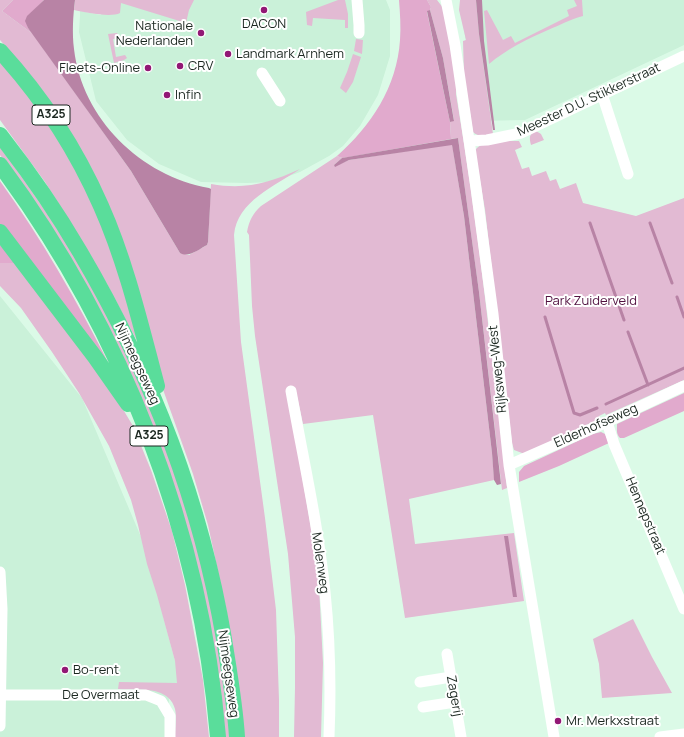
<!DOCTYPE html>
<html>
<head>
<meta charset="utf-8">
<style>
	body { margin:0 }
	canvas { display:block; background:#dbfae7 }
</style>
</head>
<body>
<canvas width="684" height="737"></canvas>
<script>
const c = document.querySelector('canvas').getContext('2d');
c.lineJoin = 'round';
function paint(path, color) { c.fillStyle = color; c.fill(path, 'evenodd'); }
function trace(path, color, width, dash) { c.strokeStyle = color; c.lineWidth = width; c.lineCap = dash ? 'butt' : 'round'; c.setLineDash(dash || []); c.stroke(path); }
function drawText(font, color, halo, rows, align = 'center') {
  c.font = font + ' Manrope,sans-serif'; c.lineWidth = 4; c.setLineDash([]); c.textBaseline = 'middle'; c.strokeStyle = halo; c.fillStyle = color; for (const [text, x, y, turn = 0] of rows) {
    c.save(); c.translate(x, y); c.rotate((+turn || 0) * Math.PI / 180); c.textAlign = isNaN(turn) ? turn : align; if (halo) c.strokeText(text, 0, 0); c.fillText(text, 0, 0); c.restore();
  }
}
const built = new Path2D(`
	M105,0H386L390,10V56L378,95L360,126L343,146L329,156L300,172L273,182L247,183L201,182L159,164L127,140L96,101L79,32L80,16V11L101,15Z
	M460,0H684V45L525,120L477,121Z
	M0,296L82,398L158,577L164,620L182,687L169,695L168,737H0Z`);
const green = new Path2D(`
	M0,0H13L2,11L33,34L131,171L180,253L189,255L207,245L208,242L211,184C246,190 269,183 300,169C275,186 237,201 234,235L241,342L265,518L276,610L279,700V737H242L227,613L208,525L193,474L160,381L133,276L17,59L0,40Z
	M75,0H194L189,10L186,23L121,3L120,13C110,18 85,12 74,10Z
	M338,0H345L348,14V28H345V20L313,18L312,26L307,25L306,12Z
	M427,0H437L444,9L456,82V94C478,224 492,356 507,488L502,490L479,292L458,138L451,139L450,122L454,120L443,58L430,10L431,7Z
	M460,0H476L479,34L493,134C486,135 479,138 473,132L464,75L463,41L466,40L459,10Z
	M574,0H582L583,16C571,19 560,25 548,30C527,39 507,49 489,64L484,11L487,10L503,40L511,36L515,43L569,16L567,10L577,6Z
	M117,33L120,38L113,39L116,57L125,55L127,58L124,60L114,63L108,34Z
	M356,39L363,40L362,54L354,51Z
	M353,54L361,57L353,82L346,93L340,88L347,72Z
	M0,55L51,120L102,221L145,356L107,284L64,212L45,182L0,120Z
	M536,131L541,134L544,140L531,145C529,137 529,134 536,131Z
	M513,141H519L522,147L515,150L522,169L529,167L532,176L546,171L550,181L556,179L560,189L576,183L583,203L636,216L684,198V380L606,415L605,413L599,416V419L526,453H522L514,450L512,443L485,210L475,150C483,140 501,141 513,141Z
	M452,144L464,216L492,453L494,477V480L409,499L415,544L514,533L524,601L405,618L373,415L303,424L295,387L286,390L294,430L314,545L319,586L323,663L321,737H294L295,687V637L288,554L255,336L252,306L249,235L247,232C249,221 253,213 261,206L337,156L342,158L334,165L335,166L349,160Z
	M0,147C37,197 72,249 102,304C150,395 190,502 210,603C219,647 225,692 230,737H225L179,504L23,186L0,155Z
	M0,263H17L109,386L133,426L151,470L172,531L185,585L203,680L209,737H175C175,728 177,717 175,709C169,685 137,690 118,689L119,682L177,683L175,661L157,595L147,564L138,525L131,500L109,446L79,393L52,352L21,308L0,286Z
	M633,619L652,657L672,693L602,698L599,664L593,639Z`);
const forest = new Path2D(`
	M13,0H44L26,19L28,28L33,34L2,11Z
	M399,0H427L431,7L430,10L427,12L450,122L451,139L349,157L342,158L337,156C371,126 397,87 400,40C401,27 400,13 399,0Z
	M0,181C42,239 77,301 109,364L0,229Z
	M0,245L17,263H0Z
	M684,393V411L624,438H620C616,434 617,429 617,424Z
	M601,432L605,434L609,443L559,466L519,482V472L524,466L593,434Z`);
const water = new Path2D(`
	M44,0H75C73,16 72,33 74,49C82,119 141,176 209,188L211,189L208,242L207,245C199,249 189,258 180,253L131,171L28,28L25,21L27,16Z
	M476,0H482L484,41L495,130H493L479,34Z
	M430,10L443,58L454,121L450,122L427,11Z
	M458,138L479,292L501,484L497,485L494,480L492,453L464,216L452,145L349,160L335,167L334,165L342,158Z
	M504,536H508L517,597H513Z`);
const stream = new Path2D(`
	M590,223L624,320
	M650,223L672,283
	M677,297L684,317
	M545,317L574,413L580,415L597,408
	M628,332L648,385
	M606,404L684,368`);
const minor = new Path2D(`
	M357,0L359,25V33
	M446,0L455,45L476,188L493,314L509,465L554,737
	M262,73L280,101
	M602,94L628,174
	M469,141L487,140L521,133L684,56
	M291,391C303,458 318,524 325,592C330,640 331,688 329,737
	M607,422L614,444L684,609
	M509,465L607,422L684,386
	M0,572L2,609L0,726
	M447,654L461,737
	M420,682L451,677
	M1,695H146L161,701L170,716V737
	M423,707L455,702
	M660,737L684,734`);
const highway = new Path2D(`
	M0,51C42,97 76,149 101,206C126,262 141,326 157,386
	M0,135C29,172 56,211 80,252C150,371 201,503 224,639C229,671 235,704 237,737
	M0,165C123,330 201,532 218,737
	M0,232L95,357L128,404`);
const markers = [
	[264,10,4,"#921875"],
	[201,33,4,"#921875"],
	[228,54,4,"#921875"],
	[180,66,4,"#921875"],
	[148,68,4,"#921875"],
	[167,95,4,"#921875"],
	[65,670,4,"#921875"],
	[558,721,4,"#921875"]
];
const shields = [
	[51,115,38],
	[149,436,38]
];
const shieldNames = [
	["A325",51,115],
	["A325",149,436]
];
const poiNames = [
	["DACON",264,24,"center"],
	["Nationale",193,26,"right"],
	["Nederlanden",193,41,"right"],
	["Landmark Arnhem",236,54],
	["CRV",188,66],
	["Fleets-Online",140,68,"right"],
	["Infin",175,95],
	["Bo-rent",73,670],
	["Mr. Merkxstraat",566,721]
];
const streetNames = [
	["Meester D.U. Stikkerstraat",589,100,-25],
	["Nijmeegseweg",137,364,65],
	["Rijksweg-West",498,369,-96],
	["Elderhofseweg",596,426,-24],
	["Hennepstraat",645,516,67],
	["Molenweg",320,563,82],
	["Nijmeegseweg",228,674,82],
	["De Overmaat",101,695],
	["Zagerij",454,696,80]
];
const parkNames = [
	["Park Zuiderveld",591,301]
];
paint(built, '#caf1d9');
paint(green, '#e2bad3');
paint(forest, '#e1aacd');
paint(water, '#b883a5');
trace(stream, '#b883a5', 3);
trace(minor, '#fff', 11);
trace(highway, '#5add9b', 16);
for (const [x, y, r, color] of markers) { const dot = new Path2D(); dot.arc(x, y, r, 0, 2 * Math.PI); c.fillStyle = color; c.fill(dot); trace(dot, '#fff', 1.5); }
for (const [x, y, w] of shields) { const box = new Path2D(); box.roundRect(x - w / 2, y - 10, w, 20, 3); c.fillStyle = '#fff'; c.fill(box); trace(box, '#1b2720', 1); }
drawText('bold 12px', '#1b2720', null, shieldNames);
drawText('13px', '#1b2720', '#fff', poiNames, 'left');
drawText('13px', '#1b2720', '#fff', streetNames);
drawText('13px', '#511140', '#fff', parkNames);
</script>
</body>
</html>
